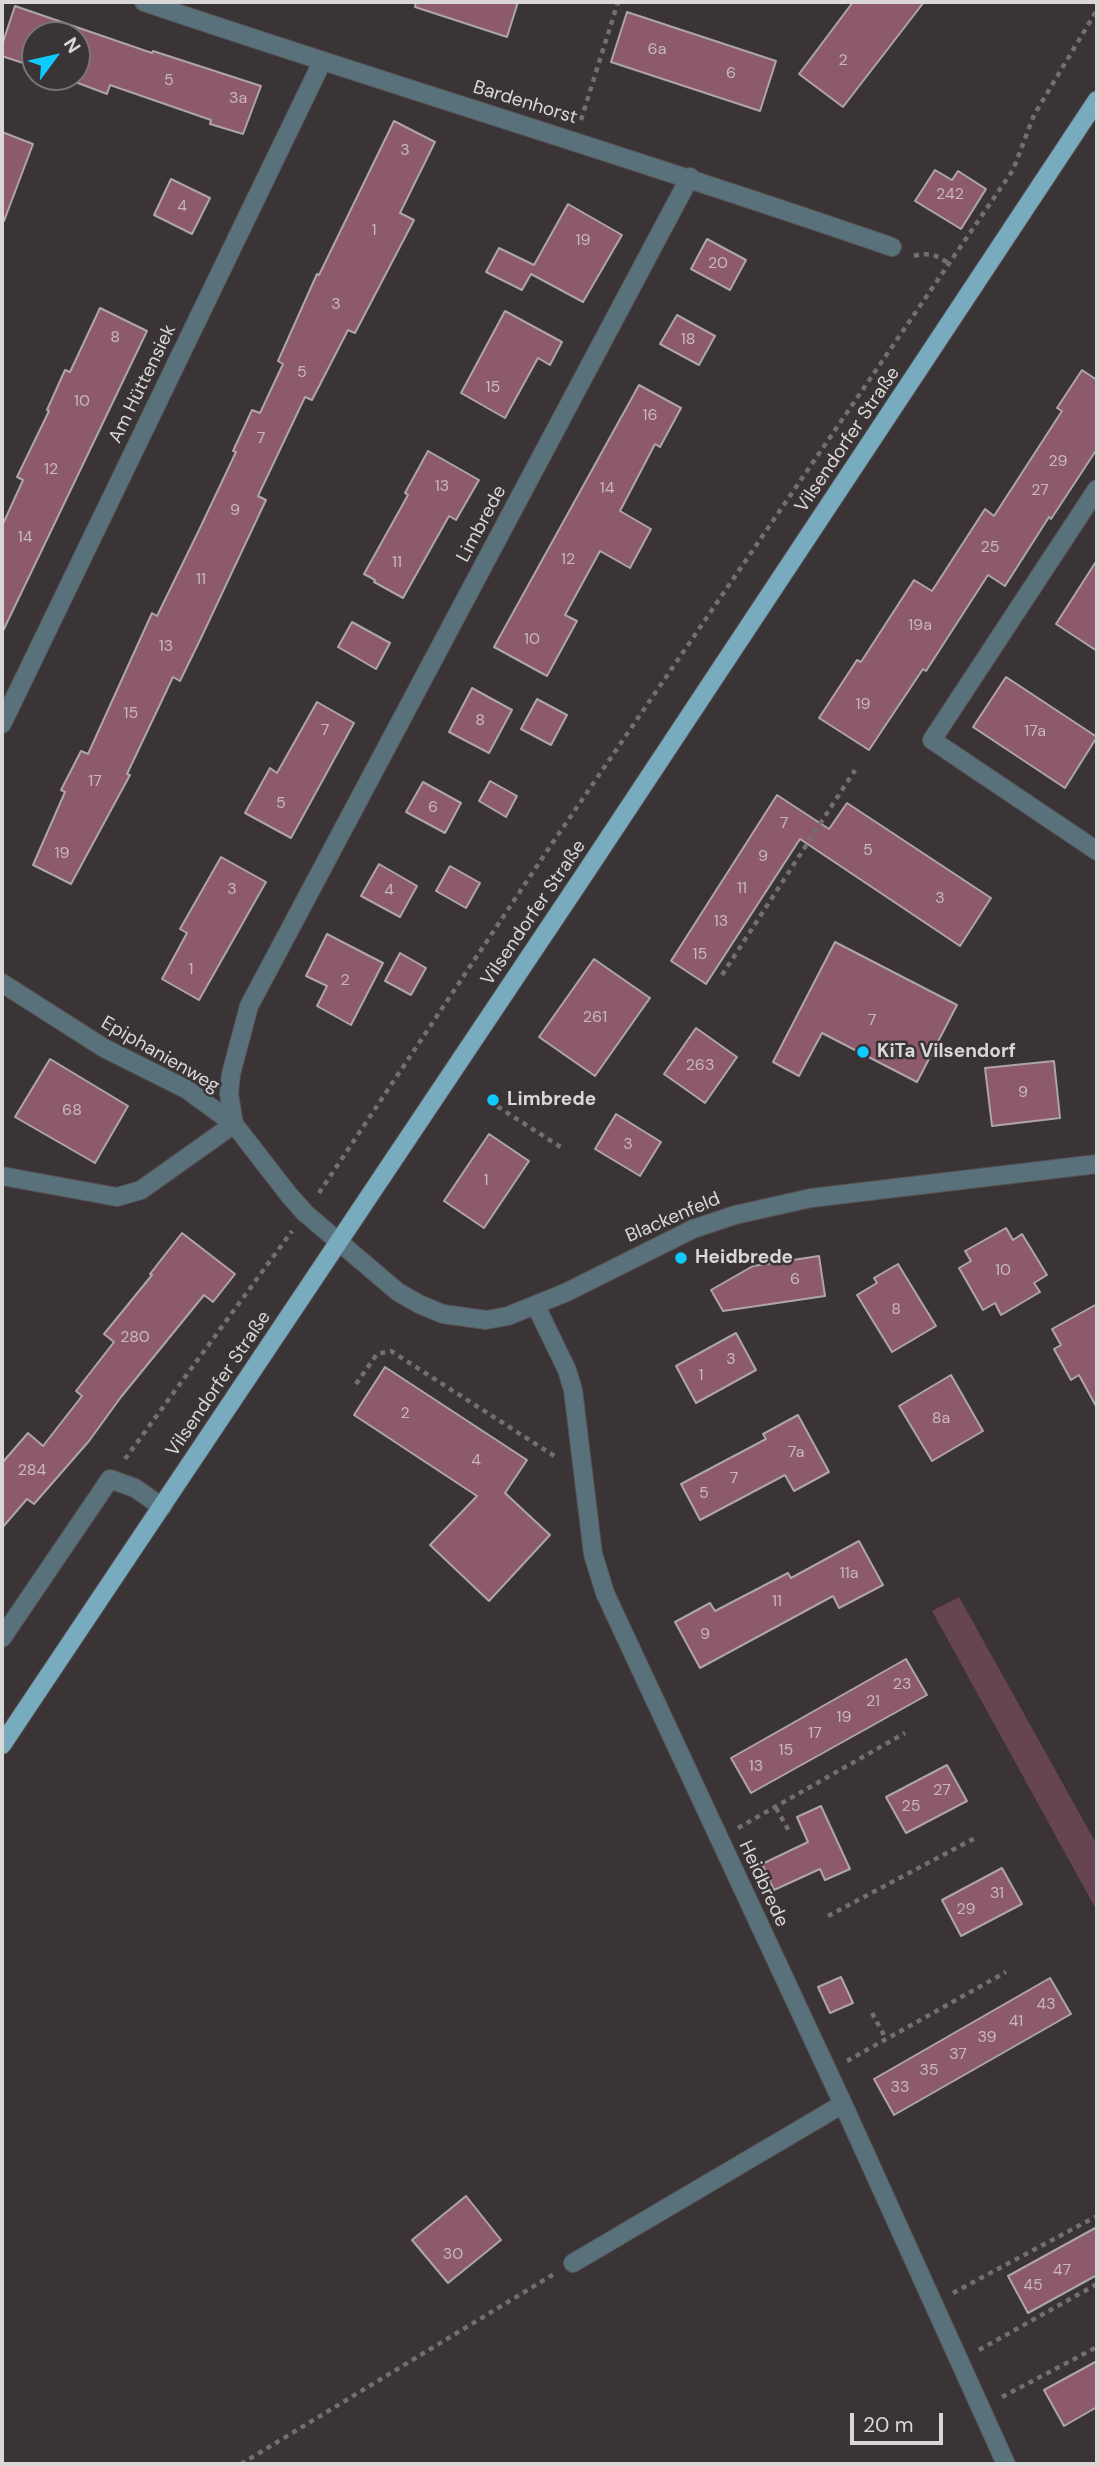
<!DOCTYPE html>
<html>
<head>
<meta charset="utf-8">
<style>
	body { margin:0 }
	#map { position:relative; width:1099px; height:2466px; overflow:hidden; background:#3a3436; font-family:"DM Sans",sans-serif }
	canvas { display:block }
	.frame { position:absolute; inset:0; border:4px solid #dad7d8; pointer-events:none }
	.north { position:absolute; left:21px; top:21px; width:70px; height:70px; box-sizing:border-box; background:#3a3436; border:2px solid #7a7577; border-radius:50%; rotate:57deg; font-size:19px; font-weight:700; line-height:28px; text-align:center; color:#dad7d8 }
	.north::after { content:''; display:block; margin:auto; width:24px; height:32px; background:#0fcafa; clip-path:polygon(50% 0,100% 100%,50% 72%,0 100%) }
	.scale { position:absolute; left:850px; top:2413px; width:93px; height:32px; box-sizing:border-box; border:4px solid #dad7d8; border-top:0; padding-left:9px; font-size:21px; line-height:24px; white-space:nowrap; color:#dad7d8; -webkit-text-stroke:5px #3a3436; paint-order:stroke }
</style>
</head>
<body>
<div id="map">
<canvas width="1099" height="2466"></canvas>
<div class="frame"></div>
<div class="north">N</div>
<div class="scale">20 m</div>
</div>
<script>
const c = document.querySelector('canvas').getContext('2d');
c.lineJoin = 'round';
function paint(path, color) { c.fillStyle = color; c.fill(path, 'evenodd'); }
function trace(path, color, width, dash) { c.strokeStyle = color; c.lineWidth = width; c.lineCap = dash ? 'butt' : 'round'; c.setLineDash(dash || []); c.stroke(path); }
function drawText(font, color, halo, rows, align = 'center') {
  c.font = font + ' "DM Sans",sans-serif'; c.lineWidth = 5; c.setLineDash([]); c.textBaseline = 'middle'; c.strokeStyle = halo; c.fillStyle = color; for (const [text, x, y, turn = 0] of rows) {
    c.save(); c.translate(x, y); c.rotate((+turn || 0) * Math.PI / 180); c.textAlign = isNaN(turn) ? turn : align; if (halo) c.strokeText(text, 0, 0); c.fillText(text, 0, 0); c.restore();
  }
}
const green = new Path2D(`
	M959,1597L1097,1845V1911L932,1611Z`);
const building = new Path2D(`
	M416,2H518L507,37L415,7Z
	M853,2H924L843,107L799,74Z
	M15,6L152,53L153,51L261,86L243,134L210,124L211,120L110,85L107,94L62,77H77V35H35V67L2,56V45Z
	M627,12L776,61L760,111L611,62Z
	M394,121L435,142L400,213L414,220L355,333L348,330L312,400L305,397L258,496L266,500L201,638L180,681L173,677L127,774L130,775L71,884L33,865L65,792L61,790L81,751L88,754L152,613L157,616L200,528L236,452L233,451L252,410L260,413L283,364L278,361L317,274L319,275Z
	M2,132L33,144L4,221L2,220Z
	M935,170L952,180L958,171L986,189L961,229L915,201Z
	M171,179L210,198L192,234L154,215Z
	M568,204L622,235L583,302L531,274L522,290L486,272L499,248L534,265Z
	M707,239L746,260L730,290L691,269Z
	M100,308L147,331L2,633V526L23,480L17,477L49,411L47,410L65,370L70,372Z
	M505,311L562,342L550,365L538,358L505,418L461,393Z
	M677,315L715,336L699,365L660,344Z
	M1082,370L1097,380V449L1051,519L1049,517L1005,586L988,575L926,671L923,669L869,750L819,718L857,660L861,662L914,580L932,591L985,509L994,516L1062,411L1057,408Z
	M639,385L681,408L660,447L655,444L620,511L651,529L630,568L600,551L565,615L577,621L547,676L494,647Z
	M428,451L479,480L456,520L449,516L403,598L374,582L375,580L364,574L408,495L405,493Z
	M1097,560V651L1056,624Z
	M352,622L390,643L376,669L338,647Z
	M1006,677L1097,737L1065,788L973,727Z
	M472,688L512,710L489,753L449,732Z
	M537,699L567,715L551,745L521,729Z
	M317,702L354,723L291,838L245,813L270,768L277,773Z
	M490,781L517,796L506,817L479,801Z
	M423,782L461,803L445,833L406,812Z
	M777,795L829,829L847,803L991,898L960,946L800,839L706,984L671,961Z
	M221,857L266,882L199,1000L162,979L187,933L180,929Z
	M379,864L417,886L400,917L361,896Z
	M450,866L480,883L466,908L436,891Z
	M327,934L383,963L351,1025L317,1006L327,986L306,976Z
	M835,942L957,1005L917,1082L822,1033L799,1076L773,1062Z
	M400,953L426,968L411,995L385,981Z
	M594,959L650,998L595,1076L539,1037Z
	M696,1028L737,1057L705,1103L664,1074Z
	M50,1059L128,1106L95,1163L15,1117Z
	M1054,1061L1060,1118L992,1126L985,1068Z
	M616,1114L661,1142L640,1176L595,1149Z
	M489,1134L529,1161L484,1228L444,1201Z
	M1006,1228L1013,1240L1022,1234L1047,1275L1034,1283L1040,1292L1001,1315L995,1303L983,1310L959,1268L971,1261L965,1251Z
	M182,1233L235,1274L213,1302L204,1295L121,1397L89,1441L34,1504L27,1499L2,1528V1463L28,1433L43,1446L82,1396L76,1391L114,1342L104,1334L152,1275L150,1274Z
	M819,1256L825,1296L723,1311L711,1290L753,1266Z
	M898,1264L936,1326L892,1352L857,1295L877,1283L874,1278Z
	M1097,1304V1408L1079,1375L1071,1380L1054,1349L1061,1345L1052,1329Z
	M736,1333L756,1370L696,1403L676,1366Z
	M385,1367L527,1460L505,1493L550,1535L489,1601L430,1545L477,1496L354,1415Z
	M951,1375L983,1431L932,1461L899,1406Z
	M798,1415L829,1472L794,1491L785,1475L700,1520L681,1484L766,1439L763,1434Z
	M859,1541L883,1585L839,1608L833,1596L700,1668L675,1622L710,1603L715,1611L788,1573L791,1578Z
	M906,1659L927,1695L751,1793L731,1758Z
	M947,1765L967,1801L906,1833L886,1797Z
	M821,1806L850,1869L825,1880L820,1869L774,1890L762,1864L808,1842L797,1817Z
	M1002,1868L1022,1904L961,1936L942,1900Z
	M841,1977L853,2003L830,2013L818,1987Z
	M1050,1978L1071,2014L894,2115L874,2079Z
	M466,2196L501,2240L448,2283L412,2240Z
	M1097,2227V2275L1028,2313L1008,2276Z
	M1097,2361V2407L1064,2426L1044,2390Z`);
const path = new Path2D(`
	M581,120L618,2
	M914,256C928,252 937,255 948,263
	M722,975L855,770
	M489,1101L562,1148
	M319,1193L547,851L1013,170L1034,115L1097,10
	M356,1384L377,1354L391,1351L556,1457
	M125,1459L292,1231
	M776,1808L789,1831
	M738,1828L905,1733
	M828,1916L975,1838
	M872,2013L886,2039
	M847,2061L1006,1972
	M953,2293L1097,2216
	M979,2350L1097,2284
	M1002,2397L1097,2347
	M241,2464L554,2274`);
const minor = new Path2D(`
	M144,2C393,86 644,161 892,247
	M1097,489L932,740L1097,851
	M2,724L322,62
	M2,983L104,1048L186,1089L234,1124L289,1195L305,1213L398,1292L419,1304L443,1314L486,1320L508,1316L567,1292L693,1229L735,1215L811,1198L1097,1164
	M234,1124L229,1094L231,1074L249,1006L690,177
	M2,1176L117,1197L141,1190L234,1124
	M536,1306L567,1370L573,1390L593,1554L605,1593L843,2104L1006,2464
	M2,1638L110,1479L135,1488L162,1507
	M573,2263L843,2104`);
const major = new Path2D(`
	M2,1745L584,875L1097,100`);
const markers = [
	[863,1052,7,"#0fcafa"],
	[493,1100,7,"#0fcafa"],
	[681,1258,7,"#0fcafa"]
];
const numberNames = [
	["6a",657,50],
	["2",843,61],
	["6",731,74],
	["5",169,81],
	["3a",238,99],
	["3",405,151],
	["242",950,195],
	["4",182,207],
	["1",374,231],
	["19",583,241],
	["20",718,264],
	["3",336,305],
	["8",115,338],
	["18",688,340],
	["5",302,373],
	["15",493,388],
	["10",82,402],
	["16",650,416],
	["7",261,439],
	["29",1058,462],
	["12",51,470],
	["13",442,487],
	["14",607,489],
	["27",1040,491],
	["9",235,511],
	["14",25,538],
	["25",990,548],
	["12",568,560],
	["11",397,563],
	["11",201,580],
	["19a",920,626],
	["10",532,640],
	["13",166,647],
	["19",863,705],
	["15",131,714],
	["8",480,721],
	["7",325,731],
	["17a",1035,732],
	["17",95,782],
	["5",281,804],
	["6",433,808],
	["7",784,824],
	["5",868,851],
	["19",62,854],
	["9",763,857],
	["11",742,889],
	["3",232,890],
	["4",389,891],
	["3",940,899],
	["13",721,922],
	["15",700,955],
	["1",191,970],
	["2",345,981],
	["261",595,1018],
	["7",872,1021],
	["263",700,1066],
	["9",1023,1093],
	["68",72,1111],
	["3",628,1145],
	["1",486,1181],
	["10",1003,1271],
	["6",795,1280],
	["8",896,1310],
	["280",135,1338],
	["3",731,1360],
	["1",701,1376],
	["2",405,1414],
	["8a",941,1419],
	["7a",796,1453],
	["4",476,1461],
	["284",32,1471],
	["7",734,1479],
	["5",704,1494],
	["11a",849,1574],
	["11",777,1602],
	["9",705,1635],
	["23",902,1685],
	["21",873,1702],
	["19",844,1718],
	["17",815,1734],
	["15",786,1751],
	["13",756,1767],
	["27",942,1791],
	["25",911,1807],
	["31",997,1894],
	["29",966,1910],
	["43",1046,2005],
	["41",1016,2022],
	["39",987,2038],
	["37",958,2055],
	["35",929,2071],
	["33",900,2088],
	["30",453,2255],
	["47",1062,2271],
	["45",1033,2286]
];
const streetNames = [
	["Bardenhorst",525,103,17],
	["Am Hüttensiek",143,384,-64],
	["Vilsendorfer Straße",848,440,-56],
	["Limbrede",482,524,-62],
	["Vilsendorfer Straße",534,913,-56],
	["Epiphanienweg",160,1055,30],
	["Blackenfeld",673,1218,-23],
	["Vilsendorfer Straße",219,1384,-56],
	["Heidbrede",763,1884,65]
];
const poiNames = [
	["KiTa Vilsendorf",877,1052],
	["Limbrede",507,1100],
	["Heidbrede",695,1258]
];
paint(green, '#674451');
paint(building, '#8d5a6d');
trace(building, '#ada6a8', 2);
trace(minor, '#575153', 20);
trace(major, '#575153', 20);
trace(path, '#736e70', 4.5, [5, 5]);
trace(minor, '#59717b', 18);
trace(major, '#78abbe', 18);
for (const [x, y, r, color] of markers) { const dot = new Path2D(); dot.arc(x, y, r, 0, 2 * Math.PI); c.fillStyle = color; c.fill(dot); trace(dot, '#3a3436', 2.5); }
drawText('16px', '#c7b8bd', null, numberNames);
drawText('19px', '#dad7d8', '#3a3436', streetNames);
drawText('bold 19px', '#dad7d8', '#3a3436', poiNames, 'left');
</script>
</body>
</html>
